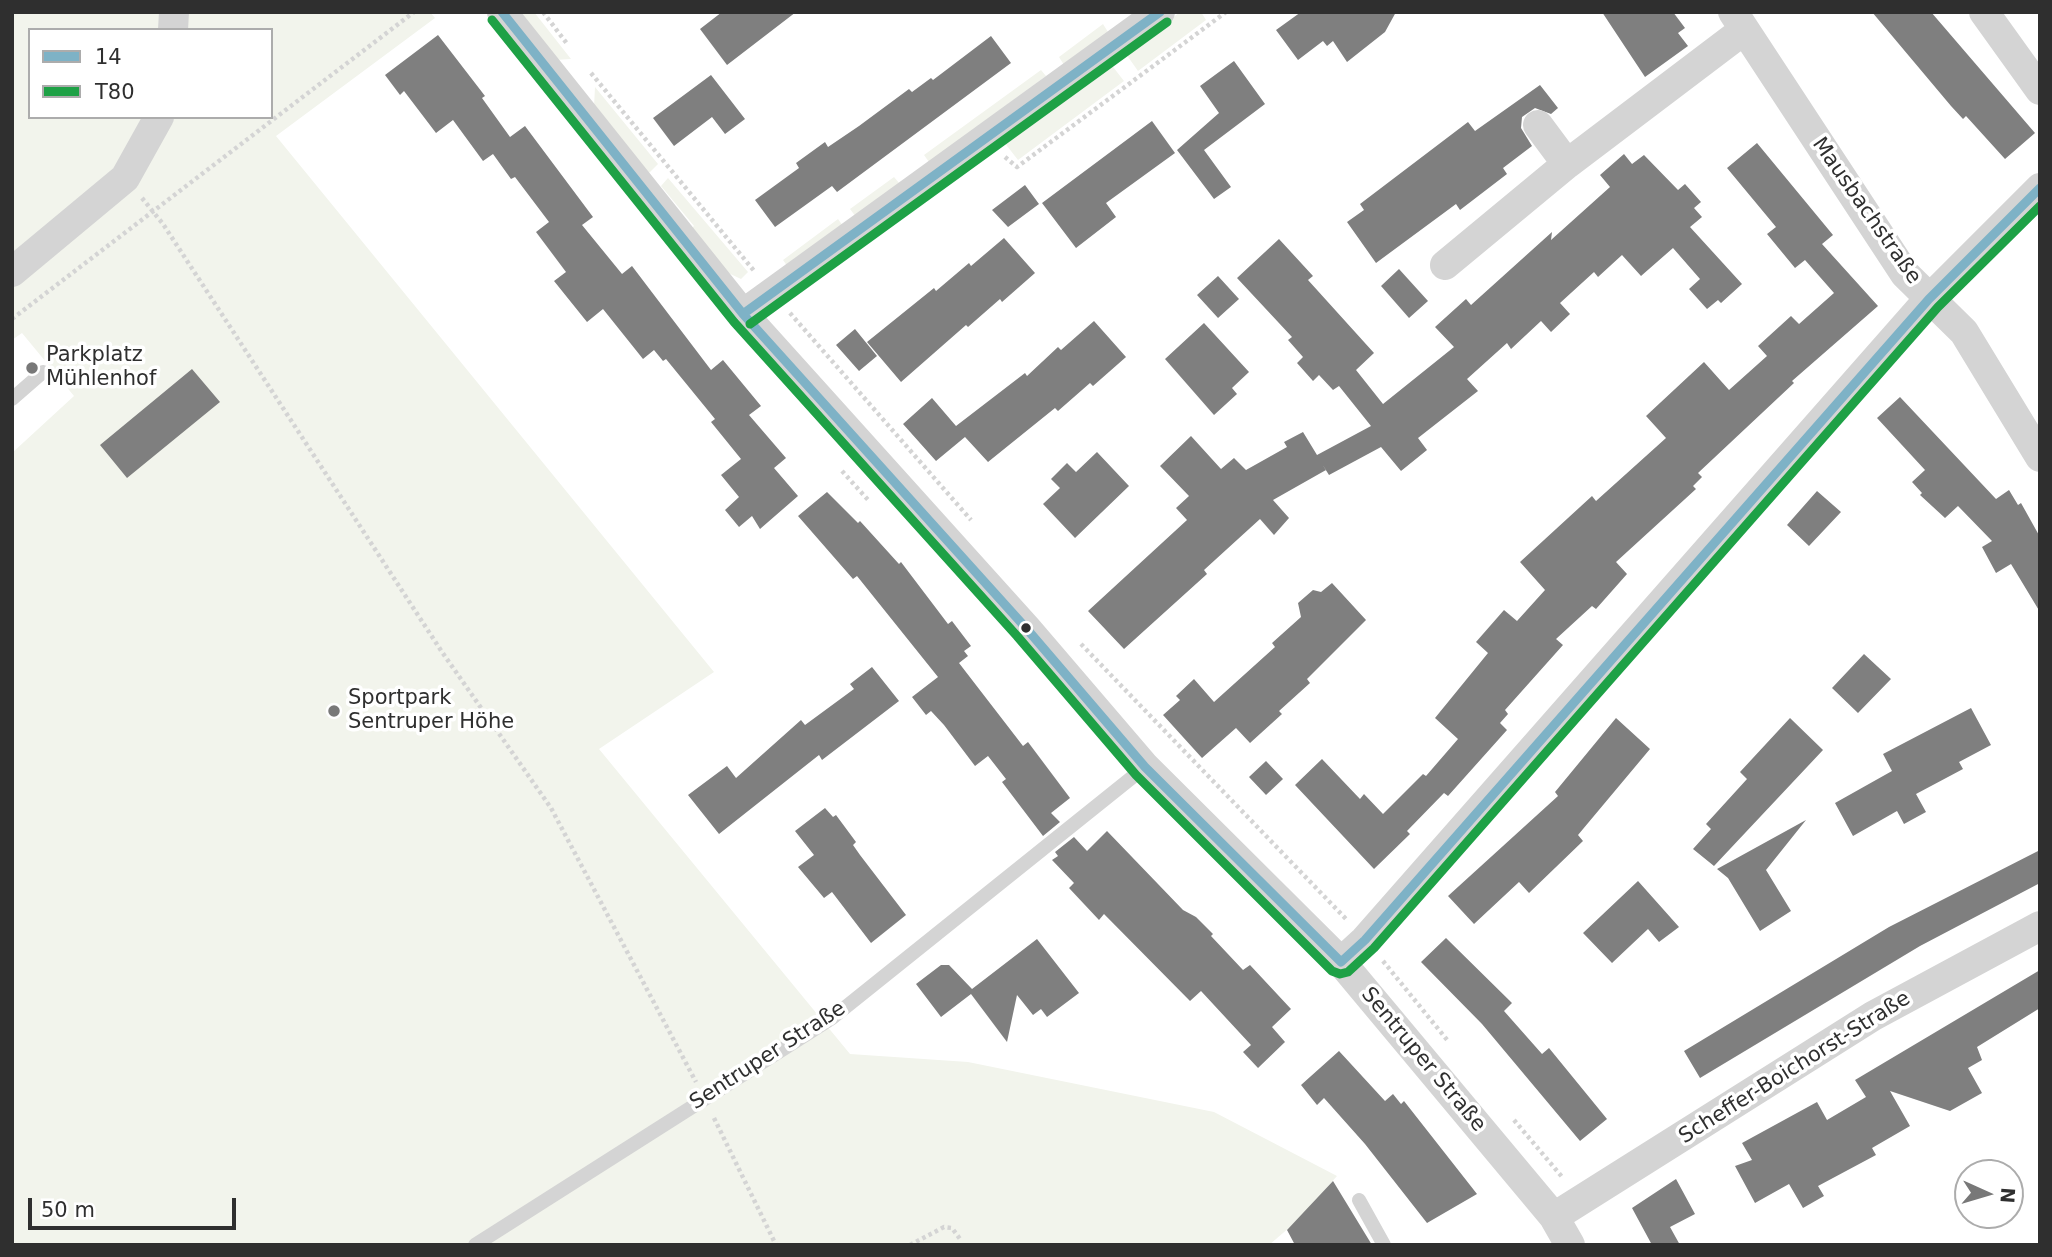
<!DOCTYPE html>
<html>
<head>
<meta charset="utf-8">
<style>
	body { margin:0 }
	#map { position:relative; width:2052px; height:1257px; overflow:hidden; background:#fff; font-family:"DejaVu Sans",sans-serif }
	canvas { display:block }
	.frame { position:absolute; inset:0; border:14px solid #2f2f2f; pointer-events:none }
	.legend { position:absolute; left:28px; top:28px; width:245px; height:91px; box-sizing:border-box; background:#fff; border:2px solid #acacac; margin:0; padding:9px 12px; list-style:none; font-size:21px; color:#2f2f2f }
	.legend li { display:flex; align-items:center; gap:14px; height:35px }
	.legend b { width:35px; border:2px solid #acacac }
	.north { position:absolute; left:1954px; top:1159px; width:70px; height:70px; box-sizing:border-box; background:#fff; border:2px solid #acacac; border-radius:50%; rotate:94deg; font-size:19px; font-weight:700; line-height:28px; text-align:center; color:#2f2f2f }
	.north::after { content:''; display:block; margin:auto; width:24px; height:32px; background:#787878; clip-path:polygon(50% 0,100% 100%,50% 72%,0 100%) }
	.scale { position:absolute; left:28px; top:1198px; width:208px; height:32px; box-sizing:border-box; border:4px solid #2f2f2f; border-top:0; padding-left:9px; font-size:21px; line-height:24px; white-space:nowrap; color:#2f2f2f; -webkit-text-stroke:5px #fff; paint-order:stroke }
</style>
</head>
<body>
<div id="map">
<canvas width="2052" height="1257"></canvas>
<div class="frame"></div>
<ul class="legend">
<li><b style="height:9px;background:#7eb2c6"></b>14</li>
<li><b style="height:9px;background:#1ea146"></b>T80</li>
</ul>
<div class="north">N</div>
<div class="scale">50 m</div>
</div>
<script>
const c = document.querySelector('canvas').getContext('2d');
c.lineJoin = 'round';
function paint(path, color) { c.fillStyle = color; c.fill(path, 'evenodd'); }
function trace(path, color, width, dash) { c.strokeStyle = color; c.lineWidth = width; c.lineCap = dash ? 'butt' : 'round'; c.setLineDash(dash || []); c.stroke(path); }
function drawText(font, color, halo, rows, align = 'center') {
  c.font = font + ' "DejaVu Sans",sans-serif'; c.lineWidth = 7; c.setLineDash([]); c.textBaseline = 'middle'; c.strokeStyle = halo; c.fillStyle = color; for (const [text, x, y, turn = 0] of rows) {
    c.save(); c.translate(x, y); c.rotate((+turn || 0) * Math.PI / 180); c.textAlign = isNaN(turn) ? turn : align; if (halo) c.strokeText(text, 0, 0); c.fillText(text, 0, 0); c.restore();
  }
}
const green = new Path2D(`
	M12,12H430L435,18L276,136L714,672L599,749L850,1054L968,1062L1214,1112L1337,1176L1297,1221L1269,1245H12V453L74,396L22,333L12,340ZM30,30H271V117H30Z
	M518,12H534L571,59L555,60Z
	M1180,12H1201L1206,20L1138,71L1126,54Z
	M1103,24L1108,32L1064,65L1059,57Z
	M1110,63L1124,81L1018,160L1004,142Z
	M1041,70L1046,76L929,162L924,155Z
	M595,87L658,164L647,175L594,107Z
	M894,177L900,184L856,217L850,209Z
	M668,178L748,272L741,279L724,271L689,231L694,226L661,186Z
	M838,219L843,226L788,267L783,260Z`);
const building = new Path2D(`
	M722,12H796L727,65L700,29Z
	M1301,12H1396L1385,32L1347,62L1333,41L1327,46L1323,41L1298,60L1276,30Z
	M1602,12H1673L1685,28L1678,33L1688,46L1645,77Z
	M1872,12H1931L2035,133L2005,159L1966,116L1963,119L1951,106Z
	M438,35L485,96L482,98L510,137L525,126L593,217L582,225L622,274L632,266L711,370L723,360L761,406L749,415L786,458L774,468L798,496L760,529L752,516L739,527L725,510L739,497L721,475L741,459L711,422L715,419L666,359L663,361L654,350L643,359L603,309L587,322L554,281L566,272L536,232L549,222L515,177L511,179L493,154L483,161L453,120L436,133L404,91L400,95L385,75Z
	M991,36L1011,63L837,192L832,186L775,227L755,200L799,168L796,163L825,142L828,147L859,126L909,89L912,92L931,78L933,80Z
	M1234,61L1265,104L1204,150L1231,187L1214,199L1177,150L1219,113L1200,86Z
	M711,75L745,119L725,134L712,117L674,146L653,118Z
	M1540,85L1558,108L1551,114L1535,108L1522,117L1521,128L1532,146L1503,168L1507,174L1460,210L1456,204L1376,263L1347,222L1364,210L1360,204L1468,122L1475,131Z
	M1152,121L1175,153L1106,203L1116,217L1076,248L1042,203Z
	M1757,143L1833,235L1822,244L1878,306L1792,381L1794,383L1698,473L1702,477L1693,486L1696,489L1616,562L1627,574L1596,609L1592,606L1556,639L1563,645L1505,710L1508,714L1500,723L1507,730L1448,796L1444,793L1407,831L1410,834L1374,869L1295,785L1322,759L1360,799L1364,794L1383,814L1423,774L1426,776L1458,739L1435,718L1488,653L1476,642L1504,610L1517,621L1545,590L1520,562L1592,496L1596,501L1666,438L1646,416L1704,362L1729,390L1767,356L1758,346L1791,316L1799,324L1834,293L1805,260L1795,268L1767,234L1776,227L1727,168Z
	M1624,154L1632,164L1644,155L1678,190L1685,184L1701,202L1694,208L1702,217L1690,227L1742,284L1721,303L1718,300L1707,309L1689,289L1700,279L1673,248L1641,276L1622,255L1598,277L1594,272L1560,303L1570,314L1551,332L1541,321L1511,349L1507,343L1467,379L1478,391L1418,438L1427,450L1401,471L1381,447L1329,475L1322,464L1326,470L1273,500L1289,518L1274,535L1260,519L1204,570L1207,574L1124,649L1088,611L1187,520L1176,508L1189,496L1160,466L1191,436L1221,469L1234,458L1246,470L1287,447L1284,442L1303,432L1317,455L1371,426L1339,386L1333,390L1319,375L1313,381L1297,363L1303,357L1288,340L1292,337L1237,278L1279,239L1313,276L1308,280L1374,353L1356,370L1383,404L1454,347L1435,327L1466,299L1471,305L1552,232L1551,240L1610,187L1600,175Z
	M1025,185L1039,204L1008,227L992,210Z
	M1004,238L1035,273L1002,302L1000,299L968,327L966,325L901,382L867,342L934,288L936,291L969,263L971,266Z
	M1399,269L1428,301L1409,318L1381,286Z
	M1218,276L1239,299L1218,318L1197,295Z
	M1094,321L1126,357L1093,386L1090,383L1058,411L1055,408L988,462L965,437L936,461L903,424L932,398L956,426L1025,373L1027,376L1058,347L1061,350Z
	M1204,323L1249,372L1232,388L1237,394L1214,415L1165,359Z
	M855,329L877,356L859,371L836,345Z
	M192,369L220,402L127,478L100,445Z
	M1900,397L1996,499L2009,490L2018,505L2021,503L2040,537V612L2011,564L1996,573L1982,547L1992,541L1958,506L1945,518L1920,495L1922,493L1912,482L1925,470L1877,418Z
	M1097,452L1129,486L1075,538L1043,504L1060,488L1051,479L1067,463L1076,472Z
	M1817,491L1841,512L1809,546L1787,525Z
	M827,492L858,523L860,521L899,564L901,562L948,624L952,621L971,646L964,651L968,656L959,663L1023,746L1028,742L1070,798L1051,813L1060,822L1043,836L1002,782L1006,779L988,756L975,766L944,725L931,711L926,715L912,697L938,677L857,576L853,579L798,516Z
	M1332,583L1366,620L1307,679L1310,683L1279,711L1282,714L1250,743L1236,728L1202,758L1163,715L1180,700L1176,696L1194,679L1214,702L1275,647L1272,643L1301,617L1298,603L1313,590L1321,592Z
	M1864,654L1891,679L1858,713L1832,688Z
	M872,667L899,701L822,760L819,755L719,834L688,795L727,766L736,778L801,720L805,725L854,689L850,684Z
	M1971,708L1991,745L1959,762L1963,769L1916,794L1926,812L1904,824L1897,811L1853,836L1835,803L1892,771L1883,754Z
	M1616,718L1650,749L1578,835L1583,841L1529,893L1519,882L1474,924L1448,896L1558,796L1555,792Z
	M1790,718L1823,750L1714,866L1693,849L1711,829L1706,824L1747,779L1740,772Z
	M1266,761L1283,779L1266,795L1249,777Z
	M825,808L833,817L836,815L856,842L853,845L860,855L906,915L871,943L832,892L824,898L798,867L814,855L795,831Z
	M1806,820L1766,870L1791,911L1760,931L1728,878L1717,869Z
	M1107,831L1183,910L1196,917L1213,934L1211,936L1243,970L1250,965L1291,1009L1272,1027L1285,1042L1258,1068L1243,1052L1251,1045L1201,991L1190,1001L1104,914L1099,920L1069,888L1074,883L1052,860L1058,856L1055,852L1074,837L1087,851Z
	M2040,850V883L1920,946L1700,1078L1684,1051L1889,927Z
	M1638,881L1679,927L1659,942L1648,929L1612,963L1583,933Z
	M1446,938L1512,1003L1504,1011L1542,1054L1549,1048L1607,1119L1580,1141L1482,1024L1421,962Z
	M1037,939L1079,993L1047,1017L1041,1009L1033,1015L1017,995L1007,1042L971,994L941,1017L916,984L941,965H949L972,989Z
	M2040,970V1008L1977,1047L1982,1060L1968,1068L1982,1093L1950,1111L1890,1091L1910,1126L1872,1148L1876,1155L1818,1186L1824,1196L1803,1208L1789,1184L1755,1203L1735,1166L1752,1160L1742,1143L1817,1102L1827,1120L1866,1097L1855,1080Z
	M1339,1051L1385,1101L1393,1094L1401,1104L1404,1101L1477,1194L1427,1223L1365,1144L1324,1098L1317,1105L1301,1085Z
	M1676,1179L1695,1214L1670,1227L1680,1245H1652L1632,1208Z
	M1333,1181L1372,1245H1295L1287,1230Z`);
const path = new Path2D(`
	M543,12L568,45
	M591,73L755,272
	M1005,157L1017,167L1226,12
	M142,198L163,224L442,652L551,808L696,1082
	M790,313L971,520
	M12,319L414,12
	M842,471L869,501
	M1081,644L1347,920
	M1383,961L1448,1041
	M714,1118L776,1245
	M1514,1120L1563,1178
	M910,1245L944,1227L952,1228L960,1239`);
const lane = new Path2D(`
	M12,399L43,372
	M1359,1200L1384,1245
	M475,1245L832,1018L1145,767`);
const street = new Path2D(`
	M502,12L743,314L1026,628L1145,767L1341,962L1554,1217L1570,1245
	M1733,12L1905,274L1964,332L2040,457
	M1984,12L2040,90
	M173,30L174,12
	M1538,125L1567,164
	M1445,265L1567,164L1744,30
	M12,272L125,178L159,117
	M743,314L1160,12
	M1341,962L1365,940L1929,299L2040,188
	M1554,1217L1873,1016L2040,926`);
const bus1 = new Path2D(`
	M502,12L743,314L1026,628L1145,767L1341,962L1365,940L1929,299L2040,188
	M743,314L1160,12`);
const bus2 = new Path2D(`
	M492,20L734,322L1017,636L1136,775L1332,971L1340,974L1348,972L1374,948L1938,307L2040,206
	M750,324L1167,22`);
const markers = [
	[32,368,7,"#787878"],
	[1026,628,6,"#2f2f2f"],
	[334,711,7,"#787878"]
];
const streetNames = [
	["Mausbachstraße",1866,211,55],
	["Sentruper Straße",768,1056,-33],
	["Sentruper Straße",1423,1060,50],
	["Scheffer-Boichorst-Straße",1795,1068,-32]
];
const poiNames = [
	["Parkplatz",46,356],
	["Mühlenhof",46,380],
	["Sportpark",348,699],
	["Sentruper Höhe",348,723]
];
paint(green, '#f2f4ec');
paint(building, '#7f7f7f');
trace(path, '#d4d4d4', 4.5, [3.5, 3.5]);
trace(lane, '#d4d4d4', 14);
trace(street, '#d4d4d4', 30);
trace(bus1, '#7eb2c6', 9);
trace(bus2, '#1ea146', 9);
for (const [x, y, r, color] of markers) { const dot = new Path2D(); dot.arc(x, y, r, 0, 2 * Math.PI); c.fillStyle = color; c.fill(dot); trace(dot, '#fff', 2.5); }
drawText('21px', '#2f2f2f', '#fff', streetNames);
drawText('21px', '#2f2f2f', '#fff', poiNames, 'left');
</script>
</body>
</html>
